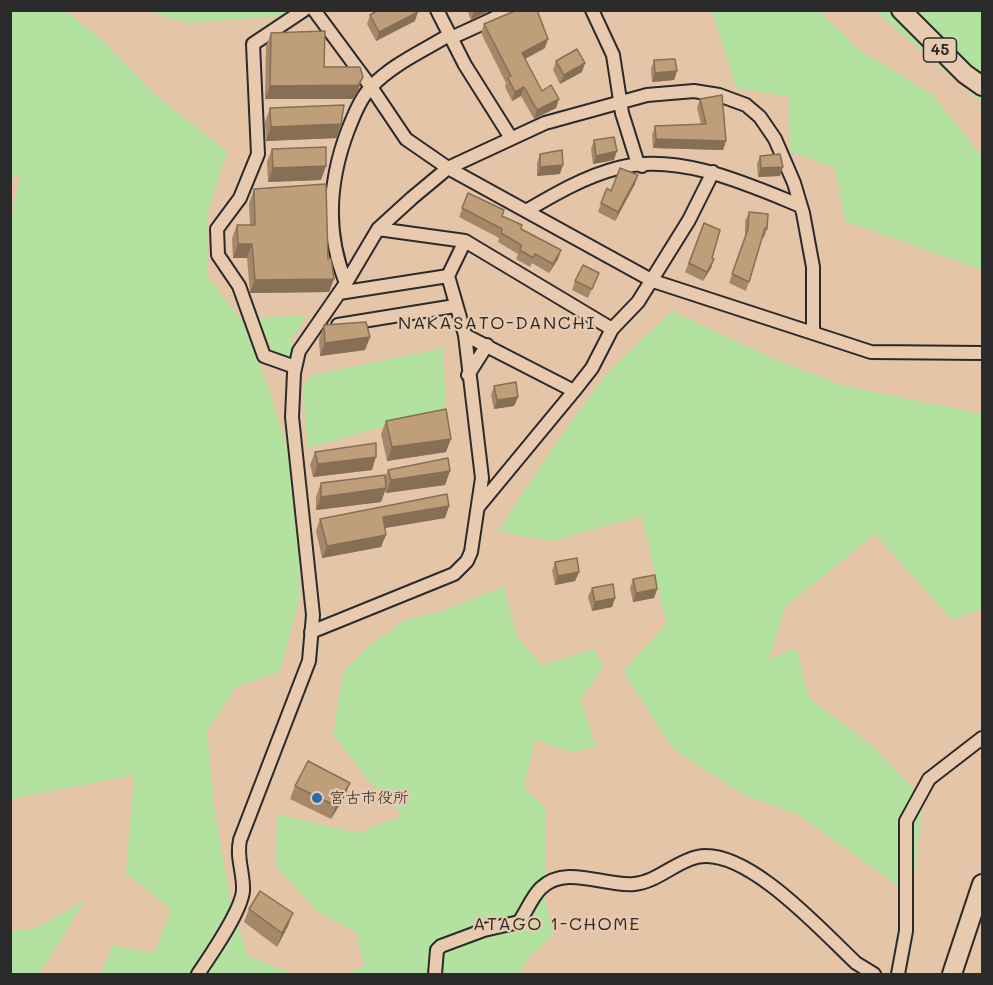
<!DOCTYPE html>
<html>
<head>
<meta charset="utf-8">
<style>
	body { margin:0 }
	#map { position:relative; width:993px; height:985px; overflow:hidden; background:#e4c5a7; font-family:Mali,sans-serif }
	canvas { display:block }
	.frame { position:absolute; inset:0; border:12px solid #2b2b2b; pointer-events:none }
</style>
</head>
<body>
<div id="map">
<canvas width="993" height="985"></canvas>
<div class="frame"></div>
</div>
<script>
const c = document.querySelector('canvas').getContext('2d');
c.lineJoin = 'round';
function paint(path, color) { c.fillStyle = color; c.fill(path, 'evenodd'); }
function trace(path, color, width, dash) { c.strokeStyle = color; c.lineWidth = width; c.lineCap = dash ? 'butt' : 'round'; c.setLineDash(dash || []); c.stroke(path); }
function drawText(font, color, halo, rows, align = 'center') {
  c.font = font + ' Mali,"Klee One",sans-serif'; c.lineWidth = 4.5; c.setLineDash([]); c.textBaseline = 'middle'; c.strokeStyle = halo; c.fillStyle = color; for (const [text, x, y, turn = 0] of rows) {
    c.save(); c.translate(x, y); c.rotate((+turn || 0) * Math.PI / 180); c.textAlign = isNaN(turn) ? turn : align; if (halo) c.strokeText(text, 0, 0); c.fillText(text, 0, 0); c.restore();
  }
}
const green = new Path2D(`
	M11,11H66L103,41L156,96L227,151L208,213L207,276L242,321L267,384L284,438L301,519L299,600L280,671L235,688L207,732L215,813L231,903L248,956L293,974H101L113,945L154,953L171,909L126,873L134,775L11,799L10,225L20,175L11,178Z
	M146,11H342L188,23Z
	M712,11H819L861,51L933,95L982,157V270L845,221L835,168L790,151V97L736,88Z
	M875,11H982V103Z
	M672,311L770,357L841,385L982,414V609L952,620L875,534L786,606L769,659L796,648L809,698L870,744L923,798L912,896L797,814L744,795L673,749L623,671L666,624L642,516L551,541L498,531L562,434L608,372Z
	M306,316L299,330L291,336L294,358L276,357L257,317Z
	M443,348L446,409L308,448L303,386L312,375Z
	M504,586L517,637L542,665L594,649L603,667L581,698L596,747L572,752L535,740L524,788L546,809L545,899L553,935L526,961L520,974H346L364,967L356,932L320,913L276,867L277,814L358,833L402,816L368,780L333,734L343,672L370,645L407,619L442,611Z
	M85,900L41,971L36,974H11V931L37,928Z`);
const minor = new Path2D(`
	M314,10L371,87L406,139L448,168L653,281L871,352L982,353
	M437,10L465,65L511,138
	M592,10L613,55L622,113L637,161L642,166
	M451,38L512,10
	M526,211C555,194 586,176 618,168C678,152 747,184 801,206
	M378,229L465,241L612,329
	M346,283C325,232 329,180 348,130C354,115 361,97 372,86C393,64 423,51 449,35
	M339,293L448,276
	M338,325L455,306
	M465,335L574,391
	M295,367L264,356L239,286L218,255L217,229L240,198L258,154L253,44L304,10
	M468,375L487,345
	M479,506L574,391L592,368L612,329L638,302L689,220L713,172
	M311,632L454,574L467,561L471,552L482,478L465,335L448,276L465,241
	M198,974C210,956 241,912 243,891C244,873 236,858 240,840L309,661L313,615L292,417L294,373L299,351L346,283L378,229L412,198L448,168L545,123L647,95L694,91L719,95L746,105L760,117L775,139L794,183L803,213L813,267V333
	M435,974L437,950L441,946L484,930L519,922C527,911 531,898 541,888C566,864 605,887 634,884C657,882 675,862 697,857C746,846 822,931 856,963L874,974
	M898,974L906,931V821L929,779L982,738`);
const highway = new Path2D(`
	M901,10L965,74L982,86
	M952,974L982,884`);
const wall = new Path2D(`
	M467,10H488L487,12L471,20Z
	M370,15L415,21L376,41L367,24Z
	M484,24L545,48L525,59L542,91L556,108L534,119L521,96L512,101L505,87L506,83L481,33Z
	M271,33L324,67L358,91L353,99H265L266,46Z
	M654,60L677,71L674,80L652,82L651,69Z
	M556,61L582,72L560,84L553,70Z
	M700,99L726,141L723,150L653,148L652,135L655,126L701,124L697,108Z
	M270,108L337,138L266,141L265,122Z
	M594,140L614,160L593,164L591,149Z
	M272,149L321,180L268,182L267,162Z
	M540,154L560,174L537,176V163Z
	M760,156L780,176L758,177L757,164Z
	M635,184L615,221L598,212L601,203L611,191Z
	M254,189L329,292L250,293L247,258H233L232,238L237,225H250L249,203Z
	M468,193L502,216L521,229L561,250L558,259L549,273L532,263L530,267L516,259L518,254L498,242L499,238L459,217Z
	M749,212L767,229L764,238L762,237L746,291L729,283L745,238V221Z
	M704,223L712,258L714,259L711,268L703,281L685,272Z
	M575,281L595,282L588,298L572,290Z
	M324,325L370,337L365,350L320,356L319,339Z
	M494,386L518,397L514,406L494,409L491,395Z
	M386,421L446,452L387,461L381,434Z
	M315,452L372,470L313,477L310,465Z
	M388,470L450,471L445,485L386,493L385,491L381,502L316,510V497L321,483L385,478Z
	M449,506L445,518L385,528L381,547L322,558L316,531L320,519Z
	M555,562L579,572L575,581L555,585L552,571Z
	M633,579L657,589L654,598L633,602L630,588Z
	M592,588L615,598L612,607L592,611L588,597Z
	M295,786L345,796L331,819L290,799Z
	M249,909L288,926L277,947L244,922Z`);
const shadedWall = new Path2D(`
	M488,10L487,12L471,20L474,11Z
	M418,12L415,21L376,41L379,32Z
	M548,39L545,48L519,62L522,53Z
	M585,63L582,72L560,84L564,75Z
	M677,71L674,80L652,82L655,73Z
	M363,77L358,91L353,99H265L270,86Z
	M524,87L521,96L512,101L515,92Z
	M559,99L556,108L534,119L537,110Z
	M341,124L337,138L266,141L271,127Z
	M656,139L726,141L723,150L653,148Z
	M617,151L614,160L593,164L596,156Z
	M563,165L560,174L537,176L540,167Z
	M326,166L321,180L268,182L273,168Z
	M783,167L780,176L758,177L761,168Z
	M638,175L635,184L615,221L618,212Z
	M238,244H252L247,258H233Z
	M561,250L558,259L549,273L553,264Z
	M714,259L711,268L703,281L707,272Z
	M334,279L329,292L250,293L255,280Z
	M370,337L365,350L320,356L325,343Z
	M518,397L514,406L494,409L497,400Z
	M451,439L446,452L387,461L392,447Z
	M376,457L372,470L313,477L318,464Z
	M450,471L445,485L386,493L391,480Z
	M386,488L381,502L316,510L321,497Z
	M449,506L445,518L379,529L383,517Z
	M386,535L381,547L322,558L327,546Z
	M579,572L575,581L555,585L558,576Z
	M657,589L654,598L633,602L636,593Z
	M615,598L612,607L592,611L595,602Z
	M350,783L345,796L331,819L336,806Z
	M293,913L288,926L277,947L282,933Z`);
const building = new Path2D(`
	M378,10H418V12L379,32L370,15Z
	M517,10H537L548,39L522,53L542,91L551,85L559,99L537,110L524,87L515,92L508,78L511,76L484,24Z
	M325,31L324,67H360L363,77L358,85L270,86L271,33Z
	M577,49L585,63L564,75L556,61Z
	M675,59L677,71L655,73L654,60Z
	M722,95L726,141L656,139L655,126L706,124L700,99Z
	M344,105L341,124L271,127L270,108Z
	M614,137L617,151L596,156L594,140Z
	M326,147V166L273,168L272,149Z
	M562,150L563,165L540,167V154Z
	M780,154L783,167L761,168L760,156Z
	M620,168L638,175L618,212L601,203L607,188L611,191Z
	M326,184L328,259L331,258L334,279L255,280L252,244H238L237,225H255L254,189Z
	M468,193L504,210L502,216L522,225L521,229L561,250L553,264L535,254L533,258L520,250L521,245L501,233L502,229L462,208Z
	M749,212L768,214L767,229L765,228L749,282L732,274L748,229Z
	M704,223L720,230L712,258L714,259L707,272L689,263Z
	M583,265L599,273L592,289L575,281Z
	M366,322L370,337L325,343L324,325Z
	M516,382L518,397L497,400L494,386Z
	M446,409L451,439L392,447L386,421Z
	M376,443V457L318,464L315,452Z
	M448,458L450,471L391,480L388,470Z
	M385,475L386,488L321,497V483Z
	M447,494L449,506L383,517L386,535L327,546L320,519Z
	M577,558L579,572L558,576L555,562Z
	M655,575L657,589L636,593L633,579Z
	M613,584L615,598L595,602L592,588Z
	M308,761L350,783L336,806L295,786Z
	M260,891L293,913L282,933L249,909Z`);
const markers = [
	[317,798,6,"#1f6fb2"]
];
const shields = [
	[940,50,33]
];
const shieldNames = [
	["45",940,50]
];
const poiNames = [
	["宮古市役所",329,798]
];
const neighbourhoodNames = [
	["NAKASATO-DANCHI",497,323],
	["ATAGO 1-CHOME",557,924]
];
paint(green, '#b3e1a0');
trace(minor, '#2b2b2b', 16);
trace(highway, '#2b2b2b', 22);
trace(minor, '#e8cbaf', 12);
trace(highway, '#e8cbaf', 18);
paint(wall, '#a48869');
paint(shadedWall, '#866f55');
paint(building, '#bf9e7a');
trace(building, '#866f55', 1.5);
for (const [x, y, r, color] of markers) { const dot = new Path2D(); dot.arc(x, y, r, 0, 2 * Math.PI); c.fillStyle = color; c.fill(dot); trace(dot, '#e8cbaf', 2); }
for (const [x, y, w] of shields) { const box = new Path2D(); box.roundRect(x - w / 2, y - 12, w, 24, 4.5); c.fillStyle = '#e8cbaf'; c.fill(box); trace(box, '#2b2b2b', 1.5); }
drawText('bold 15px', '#2b2b2b', null, shieldNames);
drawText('16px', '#2b2b2b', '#e8cbaf', poiNames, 'left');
c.letterSpacing = '1.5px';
drawText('18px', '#2b2b2b', '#e8cbaf', neighbourhoodNames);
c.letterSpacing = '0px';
</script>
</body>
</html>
